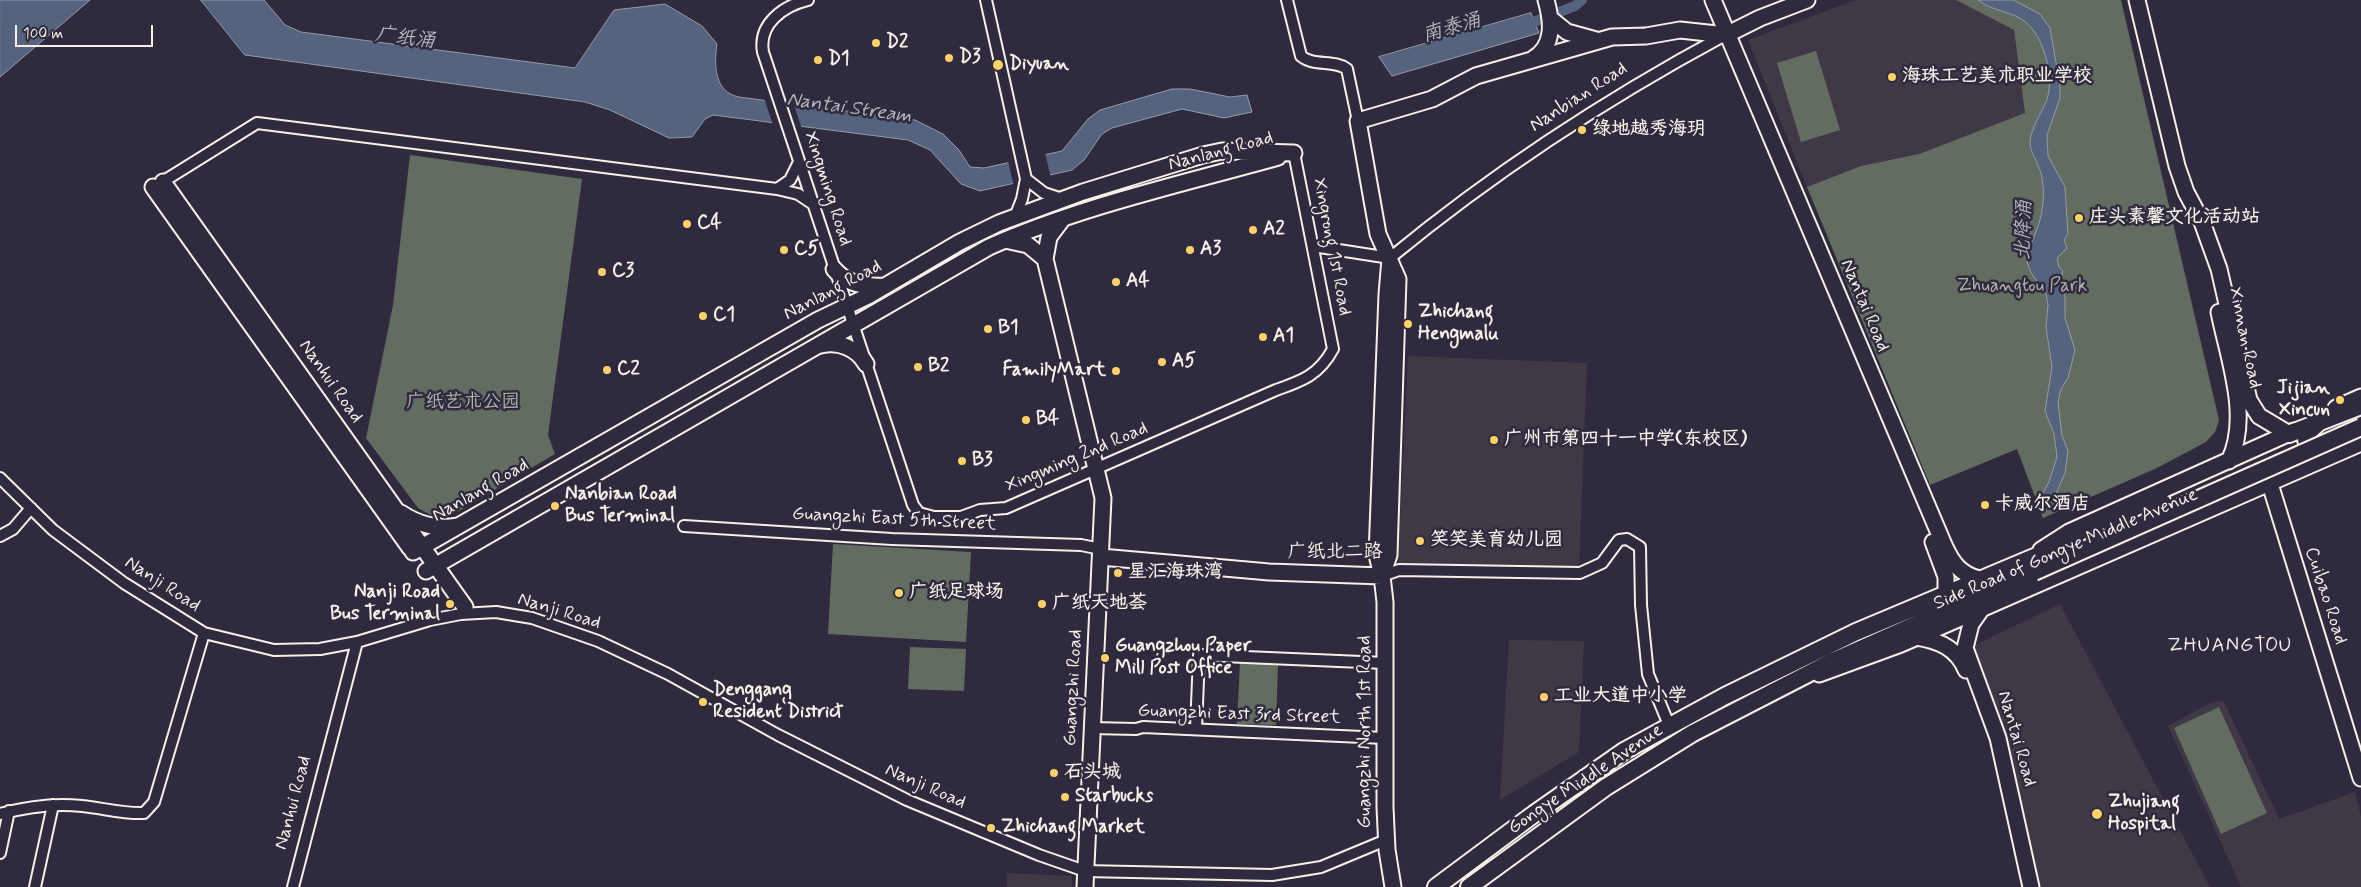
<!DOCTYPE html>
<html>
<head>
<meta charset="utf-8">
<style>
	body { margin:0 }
	#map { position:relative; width:2361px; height:887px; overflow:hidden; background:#2f2a3d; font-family:Mynerve,sans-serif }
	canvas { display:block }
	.scale { position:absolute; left:15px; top:25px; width:138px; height:22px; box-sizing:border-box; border:2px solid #f4f1e8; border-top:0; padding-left:6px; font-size:15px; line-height:18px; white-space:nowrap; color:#f4f1e8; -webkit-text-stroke:4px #2f2a3d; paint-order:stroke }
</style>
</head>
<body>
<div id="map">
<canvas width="2361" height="887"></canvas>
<div class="scale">100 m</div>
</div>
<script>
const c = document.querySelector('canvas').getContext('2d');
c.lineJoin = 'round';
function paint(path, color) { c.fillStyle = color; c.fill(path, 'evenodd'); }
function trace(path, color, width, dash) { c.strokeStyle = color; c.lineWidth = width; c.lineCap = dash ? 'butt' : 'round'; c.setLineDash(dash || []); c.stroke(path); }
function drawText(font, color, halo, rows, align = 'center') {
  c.font = font + ' Mynerve,"LXGW WenKai TC",sans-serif'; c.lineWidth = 5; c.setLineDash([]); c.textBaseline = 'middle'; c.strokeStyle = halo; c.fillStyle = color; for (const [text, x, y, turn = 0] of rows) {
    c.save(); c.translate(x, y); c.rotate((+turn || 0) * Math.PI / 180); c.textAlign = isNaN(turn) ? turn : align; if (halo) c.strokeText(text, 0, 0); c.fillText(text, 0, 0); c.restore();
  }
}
const built = new Path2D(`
	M1856,0H1956L2014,30L2025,113L1919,154L1861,166L1807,187L1748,40Z
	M1408,356L1587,363L1579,569L1466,565L1398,566Z
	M2060,604L2210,887H2038L2007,740L1971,647Z
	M1509,640L1584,641L1579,752L1500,800Z
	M2223,700L2279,819L2355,792L2361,817V887H2241L2168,726L2210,703Z
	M1007,873L1072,876V887H1007Z`);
const green = new Path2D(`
	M1956,0H2121L2219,420L2215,432L2206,442L2157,468L2043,518L2017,449L1930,485L1807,187L1861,166L1919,154L2025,113L2014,30Z
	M1816,51L1840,130L1801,142L1777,63Z
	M410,155L582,179L548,435L555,454L442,521L418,508L366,438L393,305Z
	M833,544L971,552L966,642L828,634Z
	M910,647L966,649L964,691L908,689Z
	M1240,663L1278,664L1276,725L1237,724Z
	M2219,707L2267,813L2221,834L2174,728Z`);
const water = new Path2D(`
	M0,0H90L0,77Z
	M201,0H264L285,25L301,32L575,68L614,10L665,4L702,26L717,44C714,65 714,92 739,97L915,120L943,134L959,150L970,167L984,168L1062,151L1088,119L1100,110L1172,89H1190L1230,97L1247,95L1252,112L1224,118L1182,109L1112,128L1102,134L1084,160L1072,170L980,191L961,184L930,150L908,140L713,115L705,119L692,137L669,138L610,110L585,102L245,55Z
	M1978,0H2013L2040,14L2050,28L2060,86V98L2047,135L2048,156L2065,187L2068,234L2064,240L2067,248L2057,258L2059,267L2063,271L2060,283L2065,295V318L2075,350L2068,378L2061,389L2058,402L2062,436L2068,451L2065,473L2055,496L2043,499V493L2049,482L2057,457L2054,434L2045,411L2052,367L2046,327L2048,305L2046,294L2031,273L2025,256C2039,229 2048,204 2041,173C2038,163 2029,150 2030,141C2032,127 2040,115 2046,102C2054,83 2047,50 2035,33C2020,9 1997,15 1978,0Z
	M1531,13L1539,33L1392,76L1379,57Z`);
const pier = new Path2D(`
	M764,98L793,102L802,129L773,125Z
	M1045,153L1051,178L1014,187L1008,161Z`);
const canal = new Path2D(`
	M1523,26L1575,6L1582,0`);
const street = new Path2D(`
	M808,0C783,6 758,24 763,52L913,505L919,513L934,517H961L980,510L1006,508L1276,390C1302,381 1319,375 1333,349L1294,153
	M986,0L1026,179L1022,199L1015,217
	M1287,0L1301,56C1314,67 1334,59 1347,69L1358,121
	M1026,179L1044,193L1062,199
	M159,184L257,123L777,189L798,194L813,204
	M777,189L790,180L799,162
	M1313,246L1390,258C1493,173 1608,98 1725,35
	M0,478L53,530L124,583L204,633L274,650L320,649L357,642L430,620L461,614L496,612L532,618L598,641L668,674L778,735L907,800L1039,855L1085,871L1272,875L1321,867L1386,840
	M684,526L892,539L1081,545L1101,549
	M0,536L13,529L31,508
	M1382,576L1399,570L1580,573L1602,563L1619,540L1627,539L1640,547L1641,605L1648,674L1669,725
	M1092,728L1136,729L1143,727L1384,738
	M1196,729L1199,655L1385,663
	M0,814C26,807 55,803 82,806C103,808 123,814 144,813L154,802L204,633
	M0,853L9,811
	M35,887L53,805
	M293,887L357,642`);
const secondary = new Path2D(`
	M1713,0L1944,545C1952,563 1960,574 1979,579
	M2137,0L2177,166L2186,192L2202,222L2219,269L2249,400L2259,416L2289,434
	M1551,19L1567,32L1596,40
	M1726,35L1760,18L1807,0
	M1533,59C1555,46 1552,21 1546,0
	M163,182L465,607
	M153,187L410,548
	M1061,221L1049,237L1045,259L1103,498L1085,887
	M1005,240L1028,245L1045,259
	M1390,259L1387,294L1377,555L1382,576L1385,602V807L1387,850L1393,887
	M834,269C846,284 865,287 884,286
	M2219,312C2228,358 2251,417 2229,461
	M821,345C839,341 857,348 866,364
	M2336,408L2361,397
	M2319,423L2305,436L2307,447L2322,453
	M2270,484L2361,778
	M401,513C417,524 438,530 457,526
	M1933,542L1946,577V594
	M2041,550L2069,532L2294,431
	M413,552L818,320L868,296L960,242L999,223L1083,192L1203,155L1222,151L1294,153
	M1101,557L1269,572L1382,576
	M426,571L989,247C1081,206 1182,184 1278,157
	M1382,576L1389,555L1398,279L1378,234L1358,121L1432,99L1476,76L1612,37L1646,36L1680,30L1726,35
	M1983,607L1971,624L1965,648L1998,738L2031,887
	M1916,637C1938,640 1957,648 1966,670
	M1819,674L1901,644L2361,443`);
const primary = new Path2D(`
	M2289,434L2361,406
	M1436,887L1534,814L1624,751L1725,696L1856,632L2163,503
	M1469,887L1606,787L1693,733L1831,662L2034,572`);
const primaryBridge = new Path2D(`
	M2034,572L2361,427`);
const markers = [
	[876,43,5,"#ffd166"],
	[949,58,5,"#ffd166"],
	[818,60,5,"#ffd166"],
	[998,65,6,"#ffd166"],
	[1892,77,5,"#ffd166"],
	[1582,130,5,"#ffd166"],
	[2079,218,5,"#ffd166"],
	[687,224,5,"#ffd166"],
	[1253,230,5,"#ffd166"],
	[784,250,5,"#ffd166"],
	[1190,250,5,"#ffd166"],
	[602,272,5,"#ffd166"],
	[1116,282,5,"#ffd166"],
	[703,316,5,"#ffd166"],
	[1408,324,5,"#ffd166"],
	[988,329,5,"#ffd166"],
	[1263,337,5,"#ffd166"],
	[1162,362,5,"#ffd166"],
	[918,367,5,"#ffd166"],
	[607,370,5,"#ffd166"],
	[1116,371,5,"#ffd166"],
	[2340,400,5,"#ffd166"],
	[1026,420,5,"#ffd166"],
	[1494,440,5,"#ffd166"],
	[962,461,5,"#ffd166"],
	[1985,505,5,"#ffd166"],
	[555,506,5,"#ffd166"],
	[1420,541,5,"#ffd166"],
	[1118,573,5,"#ffd166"],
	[899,593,5,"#ffd166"],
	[450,604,5,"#ffd166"],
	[1042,604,5,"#ffd166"],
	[1105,658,5,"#ffd166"],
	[1544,697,5,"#ffd166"],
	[703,702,5,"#ffd166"],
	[1054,773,5,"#ffd166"],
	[1065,797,5,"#ffd166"],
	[2097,814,6,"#ffd166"],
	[991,828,5,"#ffd166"]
];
const poiNames = [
	["D2",886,43],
	["D3",959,58],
	["D1",828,60],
	["Diyuan",1009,65],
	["海珠工艺美术职业学校",1902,77],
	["绿地越秀海玥",1592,130],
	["庄头素馨文化活动站",2089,218],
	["C4",697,224],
	["A2",1263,230],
	["C5",794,250],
	["A3",1200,250],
	["C3",612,272],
	["A4",1126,282],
	["Zhichang",1418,313],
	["Hengmalu",1418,335],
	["C1",713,316],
	["B1",998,329],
	["A1",1273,337],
	["A5",1172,362],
	["B2",928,367],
	["C2",617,370],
	["FamilyMart",1106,371,"right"],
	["Jijian",2330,389,"right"],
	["Xincun",2330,411,"right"],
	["B4",1036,420],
	["广州市第四十一中学(东校区)",1504,440],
	["B3",972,461],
	["Nanbian Road",565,495],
	["Bus Terminal",565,517],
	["卡威尔酒店",1995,505],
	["笑笑美育幼儿园",1430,541],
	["星汇海珠湾",1128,573],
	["Nanji Road",440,593,"right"],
	["Bus Terminal",440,615,"right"],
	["广纸足球场",909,593],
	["广纸天地荟",1052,604],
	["Guangzhou Paper",1115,647],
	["Mill Post Office",1115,669],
	["Denggang",713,691],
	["Resident District",713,713],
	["工业大道中小学",1554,697],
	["石头城",1064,773],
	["Starbucks",1075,797],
	["Zhujiang",2108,803],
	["Hospital",2108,825],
	["Zhichang Market",1001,828]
];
const streetNames = [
	["Nanbian Road",1579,98,-33],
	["Nanlang Road",1221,152,-15],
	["Xingming Road",827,189,72],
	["Xingrong 1st Road",1331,247,79],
	["Nanlang Road",833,291,-28],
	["Nantai Road",1864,306,67],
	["Xinnan Road",2244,338,78],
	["Nanhui Road",330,382,55],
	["Xingming 2nd Road",1077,458,-23],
	["Nanlang Road",481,491,-30],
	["Guangzhi East 5th Street",894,520,3],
	["Side Road of Gongye Middle Avenue",2066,550,-23],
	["广纸北二路",1335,553],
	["Nanji Road",162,585,33],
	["Cuibao Road",2325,596,72],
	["Nanji Road",559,612,17],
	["Guangzhi Road",1074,688,-87],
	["Guangzhi East 3rd Street",1239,715,2],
	["Guangzhi North 1st Road",1366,732,-90],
	["Nantai Road",2016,739,74],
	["Gongye Middle Avenue",1586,780,-34],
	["Nanji Road",925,787,24],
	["Nanhui Road",294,803,-75]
];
const parkNames = [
	["Zhuangtou Park",2022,287],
	["广纸艺术公园",463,403]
];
const waterNames = [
	["南泰涌",1452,29,-16],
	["广纸涌",405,39,7],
	["Nantai Stream",849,109,8],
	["北降涌",2025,230,-88]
];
const neighbourhoodNames = [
	["ZHUANGTOU",2230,647]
];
paint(built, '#413846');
paint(green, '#636c60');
paint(water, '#55637e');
trace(water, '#959ca8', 1);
paint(pier, '#2f2a3d');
trace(canal, '#55637e', 10);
trace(street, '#f4f1e8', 14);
trace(secondary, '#f4f1e8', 19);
trace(primary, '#f4f1e8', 20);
trace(street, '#2f2a3d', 10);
trace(secondary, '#2f2a3d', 15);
trace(primary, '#2f2a3d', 16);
trace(primaryBridge, '#f4f1e8', 20, []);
trace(primaryBridge, '#2f2a3d', 16);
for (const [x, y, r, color] of markers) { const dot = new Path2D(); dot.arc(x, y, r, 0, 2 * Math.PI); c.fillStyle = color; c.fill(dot); trace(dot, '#2f2a3d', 2); }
drawText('bold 19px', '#f4f1e8', '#2f2a3d', poiNames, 'left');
drawText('19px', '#f4f1e8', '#2f2a3d', streetNames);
drawText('19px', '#b3b5ab', '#2f2a3d', parkNames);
drawText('italic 20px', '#b4b8be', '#2f2a3d', waterNames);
c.letterSpacing = '1px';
drawText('20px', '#f4f1e8', '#2f2a3d', neighbourhoodNames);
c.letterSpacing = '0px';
</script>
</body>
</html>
